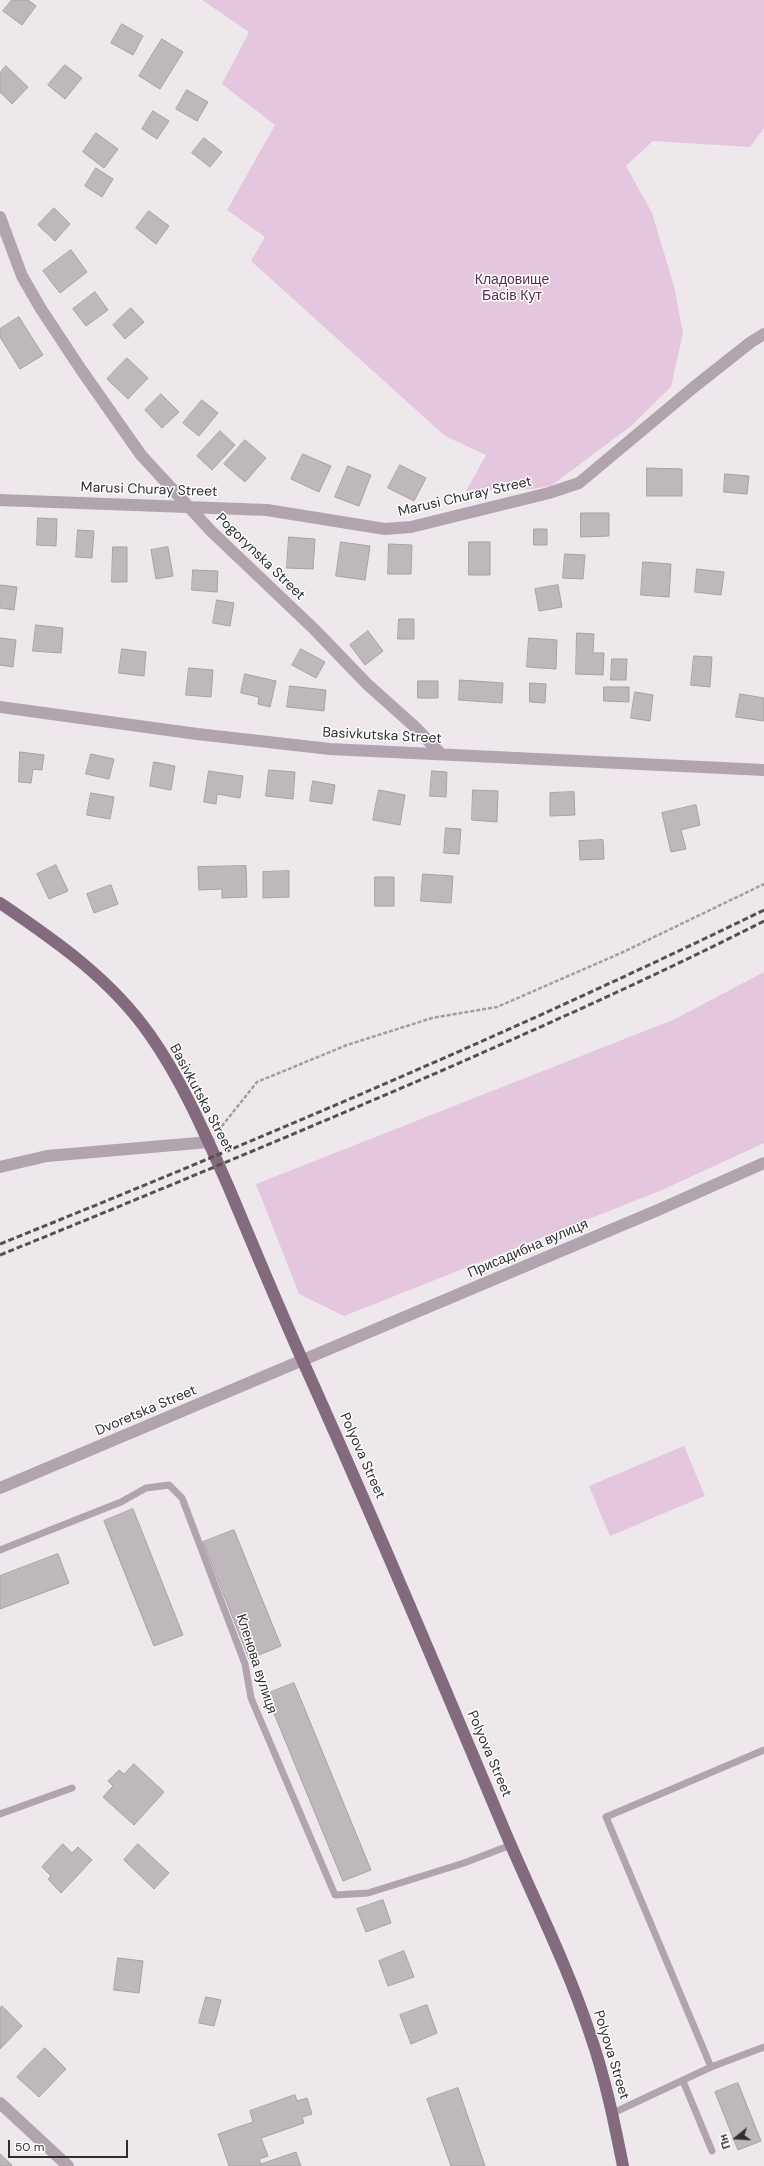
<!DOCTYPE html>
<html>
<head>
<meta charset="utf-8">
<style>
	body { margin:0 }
	#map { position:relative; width:764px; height:2166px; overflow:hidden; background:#eee8ec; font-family:"DM Sans",sans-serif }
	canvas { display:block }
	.north { position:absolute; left:716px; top:2118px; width:40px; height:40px; -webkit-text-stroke:3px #fff; paint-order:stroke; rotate:252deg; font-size:11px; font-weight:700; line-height:16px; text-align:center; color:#302e2f }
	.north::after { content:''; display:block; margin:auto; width:14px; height:18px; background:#302e2f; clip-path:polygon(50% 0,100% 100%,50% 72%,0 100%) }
	.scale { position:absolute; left:8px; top:2140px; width:120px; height:18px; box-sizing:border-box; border:2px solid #302e2f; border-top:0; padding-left:5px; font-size:12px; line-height:14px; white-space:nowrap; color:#302e2f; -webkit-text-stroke:3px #fff; paint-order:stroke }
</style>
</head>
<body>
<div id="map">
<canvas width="764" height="2166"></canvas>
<div class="north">Пн</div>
<div class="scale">50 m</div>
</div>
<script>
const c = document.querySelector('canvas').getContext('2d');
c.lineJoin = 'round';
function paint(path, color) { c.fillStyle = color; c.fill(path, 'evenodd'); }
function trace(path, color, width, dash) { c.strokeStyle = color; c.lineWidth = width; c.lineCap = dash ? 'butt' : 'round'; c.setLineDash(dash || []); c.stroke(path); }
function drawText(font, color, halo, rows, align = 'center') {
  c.font = font + ' "DM Sans",sans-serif'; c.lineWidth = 3; c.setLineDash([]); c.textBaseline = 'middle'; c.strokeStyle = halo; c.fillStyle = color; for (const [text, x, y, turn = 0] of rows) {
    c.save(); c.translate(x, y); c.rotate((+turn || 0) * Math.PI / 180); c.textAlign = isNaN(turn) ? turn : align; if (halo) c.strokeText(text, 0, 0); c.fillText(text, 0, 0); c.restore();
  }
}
const green = new Path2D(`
	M202,0H764V128L750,147L653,141L626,166L652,213L674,286L683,333L671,387L631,426L551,486L532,489L466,491L486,455L445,436L251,261L265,237L227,210L275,125L222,84L249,32Z
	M764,972V1143L662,1190L344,1316L299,1294L256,1184L675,1019Z
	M684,1446L705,1496L610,1536L589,1486Z`);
const building = new Path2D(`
	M12,0H28L36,6L22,25L3,11Z
	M122,24L143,36L133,55L111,43Z
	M162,39L183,52L160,89L139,76Z
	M65,65L82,78L65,99L48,85Z
	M6,66L28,87L12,104L0,92V73Z
	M187,90L208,102L197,121L176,109Z
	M153,111L169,121L157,139L142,129Z
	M96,133L118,149L104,168L83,152Z
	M204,138L222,152L210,167L192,153Z
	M96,168L113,179L102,197L85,186Z
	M54,208L70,224L55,241L38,225Z
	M149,211L169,226L156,244L136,228Z
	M71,250L87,272L60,293L43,271Z
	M95,292L108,310L86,326L73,309Z
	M131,308L144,322L125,339L113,325Z
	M19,317L43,355L20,369L0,337V329Z
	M127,358L148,378L128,399L107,379Z
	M161,394L179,412L162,428L145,410Z
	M202,400L218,413L199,436L183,423Z
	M220,431L235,445L212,470L197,456Z
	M245,440L266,458L245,482L224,464Z
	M303,454L331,466L319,492L291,479Z
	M400,465L426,478L414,501L388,488Z
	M348,466L371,475L359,506L335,497Z
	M647,468L682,469V496H647Z
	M725,474L749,476L747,494L724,492Z
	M581,513H609V536L581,537Z
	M38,518L57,519L56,546L37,545Z
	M534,529H547V545H534Z
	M78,530L94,531L92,558L76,557Z
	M289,537L315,539L313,569L287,568Z
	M341,542L370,546L365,580L336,576Z
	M469,542H490V575H469Z
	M389,544L412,545L411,574H388Z
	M113,547H127V582H112Z
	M168,547L173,576L156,579L151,550Z
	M565,554L585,555L583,579L563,578Z
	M643,562L671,564L669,597L641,595Z
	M697,569L724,572L721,595L695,592Z
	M193,570L218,571L217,592L192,590Z
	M0,585L17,587L14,610L0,608Z
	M558,585L562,607L539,611L535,589Z
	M217,600L234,603L230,626L213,623Z
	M399,619H414V639H398Z
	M36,625L63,628L61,653L33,651Z
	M368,631L383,651L365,665L350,645Z
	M577,633L594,634L593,653H604L603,675L576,674Z
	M0,638L16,640L13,667L0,665Z
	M529,638L557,640L556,669L527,667Z
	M122,649L146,652L144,676L119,673Z
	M301,649L325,662L316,678L292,665Z
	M694,656L712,657L710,687L691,685Z
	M612,659H627L626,680H611Z
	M189,668L213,670L211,697L186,695Z
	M245,674L276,681L270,707L258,704L259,697L241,693Z
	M460,680L503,683L502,703L459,700Z
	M418,681H438V698H418Z
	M530,683L546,684L545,703L530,702Z
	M290,686L326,690L324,711L287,707Z
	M604,687H629V702L604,701Z
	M635,692L653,695L650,721L631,718Z
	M740,694L764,698V721L736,717Z
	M20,752L44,755L42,770L33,769L31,783L19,782Z
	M91,754L114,759L109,779L86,774Z
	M154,762L175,766L171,790L150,786Z
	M269,770L295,772L293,799L266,796Z
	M209,771L243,776L240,798L217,794L216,804L204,802Z
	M432,771L447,772L446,797L430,796Z
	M313,781L335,785L332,804L310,801Z
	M379,790L405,795L400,825L373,820Z
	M473,790L498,791L497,822L472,820Z
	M574,792L575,815L550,816V793Z
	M91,793L114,797L110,819L87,815Z
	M696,805L700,825L681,830L686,849L671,852L662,813Z
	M446,828L461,829L459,854L444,853Z
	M603,840L604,859L580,860L579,841Z
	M56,865L68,891L49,899L37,874Z
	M246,866L247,897L222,898V889L199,890L198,867Z
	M289,871V897L263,898V872Z
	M423,874L453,876L451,903L421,901Z
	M375,877H394V906H375Z
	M111,885L118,904L94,913L87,894Z
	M133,1509L183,1635L154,1646L104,1521Z
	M234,1530L281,1646L249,1659L203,1542Z
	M58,1554L69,1583L0,1609V1576Z
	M294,1683L371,1870L343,1881L266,1694Z
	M134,1764L164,1792L134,1825L103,1797L113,1786L108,1781L119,1770L124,1774Z
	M63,1844L72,1853L78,1847L92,1860L61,1893L48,1879L51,1876L42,1867Z
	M138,1844L169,1873L154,1889L124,1860Z
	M383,1900L391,1923L366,1932L357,1909Z
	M404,1951L414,1977L388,1986L379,1961Z
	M118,1958L143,1961L139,1993L114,1990Z
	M206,1997L221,2000L214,2026L199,2023Z
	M427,2005L437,2033L411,2044L400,2015Z
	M2,2006L22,2026L0,2049V2008Z
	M45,2048L66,2069L39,2097L17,2077Z
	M738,2083L761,2141L738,2150L715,2092Z
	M458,2088L485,2166H451L427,2099Z
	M295,2095L297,2101L307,2098L312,2114L302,2117L304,2123L261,2138L268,2156L259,2159L261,2164L296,2152L301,2166H229L218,2134L253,2122L250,2111Z
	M0,2154L12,2165L11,2166H0Z`);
const path = new Path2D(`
	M218,1131L257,1082L347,1045L432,1018L497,1007L621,953L764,884`);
const lane = new Path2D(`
	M0,1550L121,1502L146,1488L169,1485L182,1498L245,1664L251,1698L335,1895L368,1893L464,1863L511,1845
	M0,1814L72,1788
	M711,2067L606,1817L764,1750
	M683,2081L712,2151
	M613,2113L711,2067L764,2047`);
const street = new Path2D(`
	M0,217L22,276L41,309L82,371L141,455L211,531L314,629L367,684L415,727L441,754
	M0,500L267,510L385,529L411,527L549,493L579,483L694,387L751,342L764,334
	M0,707L197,734L330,749L764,770
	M0,1167L47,1156L209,1142
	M0,1488L658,1210L764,1163
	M0,2103L68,2166`);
const primary = new Path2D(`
	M0,903C56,941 111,979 150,1035C183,1082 206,1136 229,1188C254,1248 279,1308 305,1366C373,1517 437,1669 501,1822C530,1892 566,1961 590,2034C605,2077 614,2121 623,2166`);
const rail = new Path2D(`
	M0,1244C258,1140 514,1032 764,910
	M0,1255C148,1195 295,1134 441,1071C550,1023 658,975 764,921`);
const parkNames = [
	["Кладовище",512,280],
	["Басів Кут",512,296]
];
const streetNames = [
	["Marusi Churay Street",149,490,2],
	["Marusi Churay Street",465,497,-13],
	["Pogorynska Street",260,557,44],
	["Basivkutska Street",382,736,3],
	["Basivkutska Street",201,1098,62],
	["Присадибна вулиця",528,1249,-23],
	["Dvoretska Street",146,1411,-23],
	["Polyova Street",362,1456,66],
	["Кленова вулиця",256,1664,72],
	["Polyova Street",489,1754,67],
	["Polyova Street",611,2055,73]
];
paint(green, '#e4c7de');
paint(building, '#beb8bc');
trace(building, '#a6a1a5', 1);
trace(path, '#a19da0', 2.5, [4, 2]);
trace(lane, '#b2a4af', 7);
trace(street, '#b2a4af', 12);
trace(primary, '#836a7e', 12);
trace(rail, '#545153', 3, [6, 3]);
drawText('14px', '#582d52', '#fff', parkNames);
drawText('14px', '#302e2f', '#fff', streetNames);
</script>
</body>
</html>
